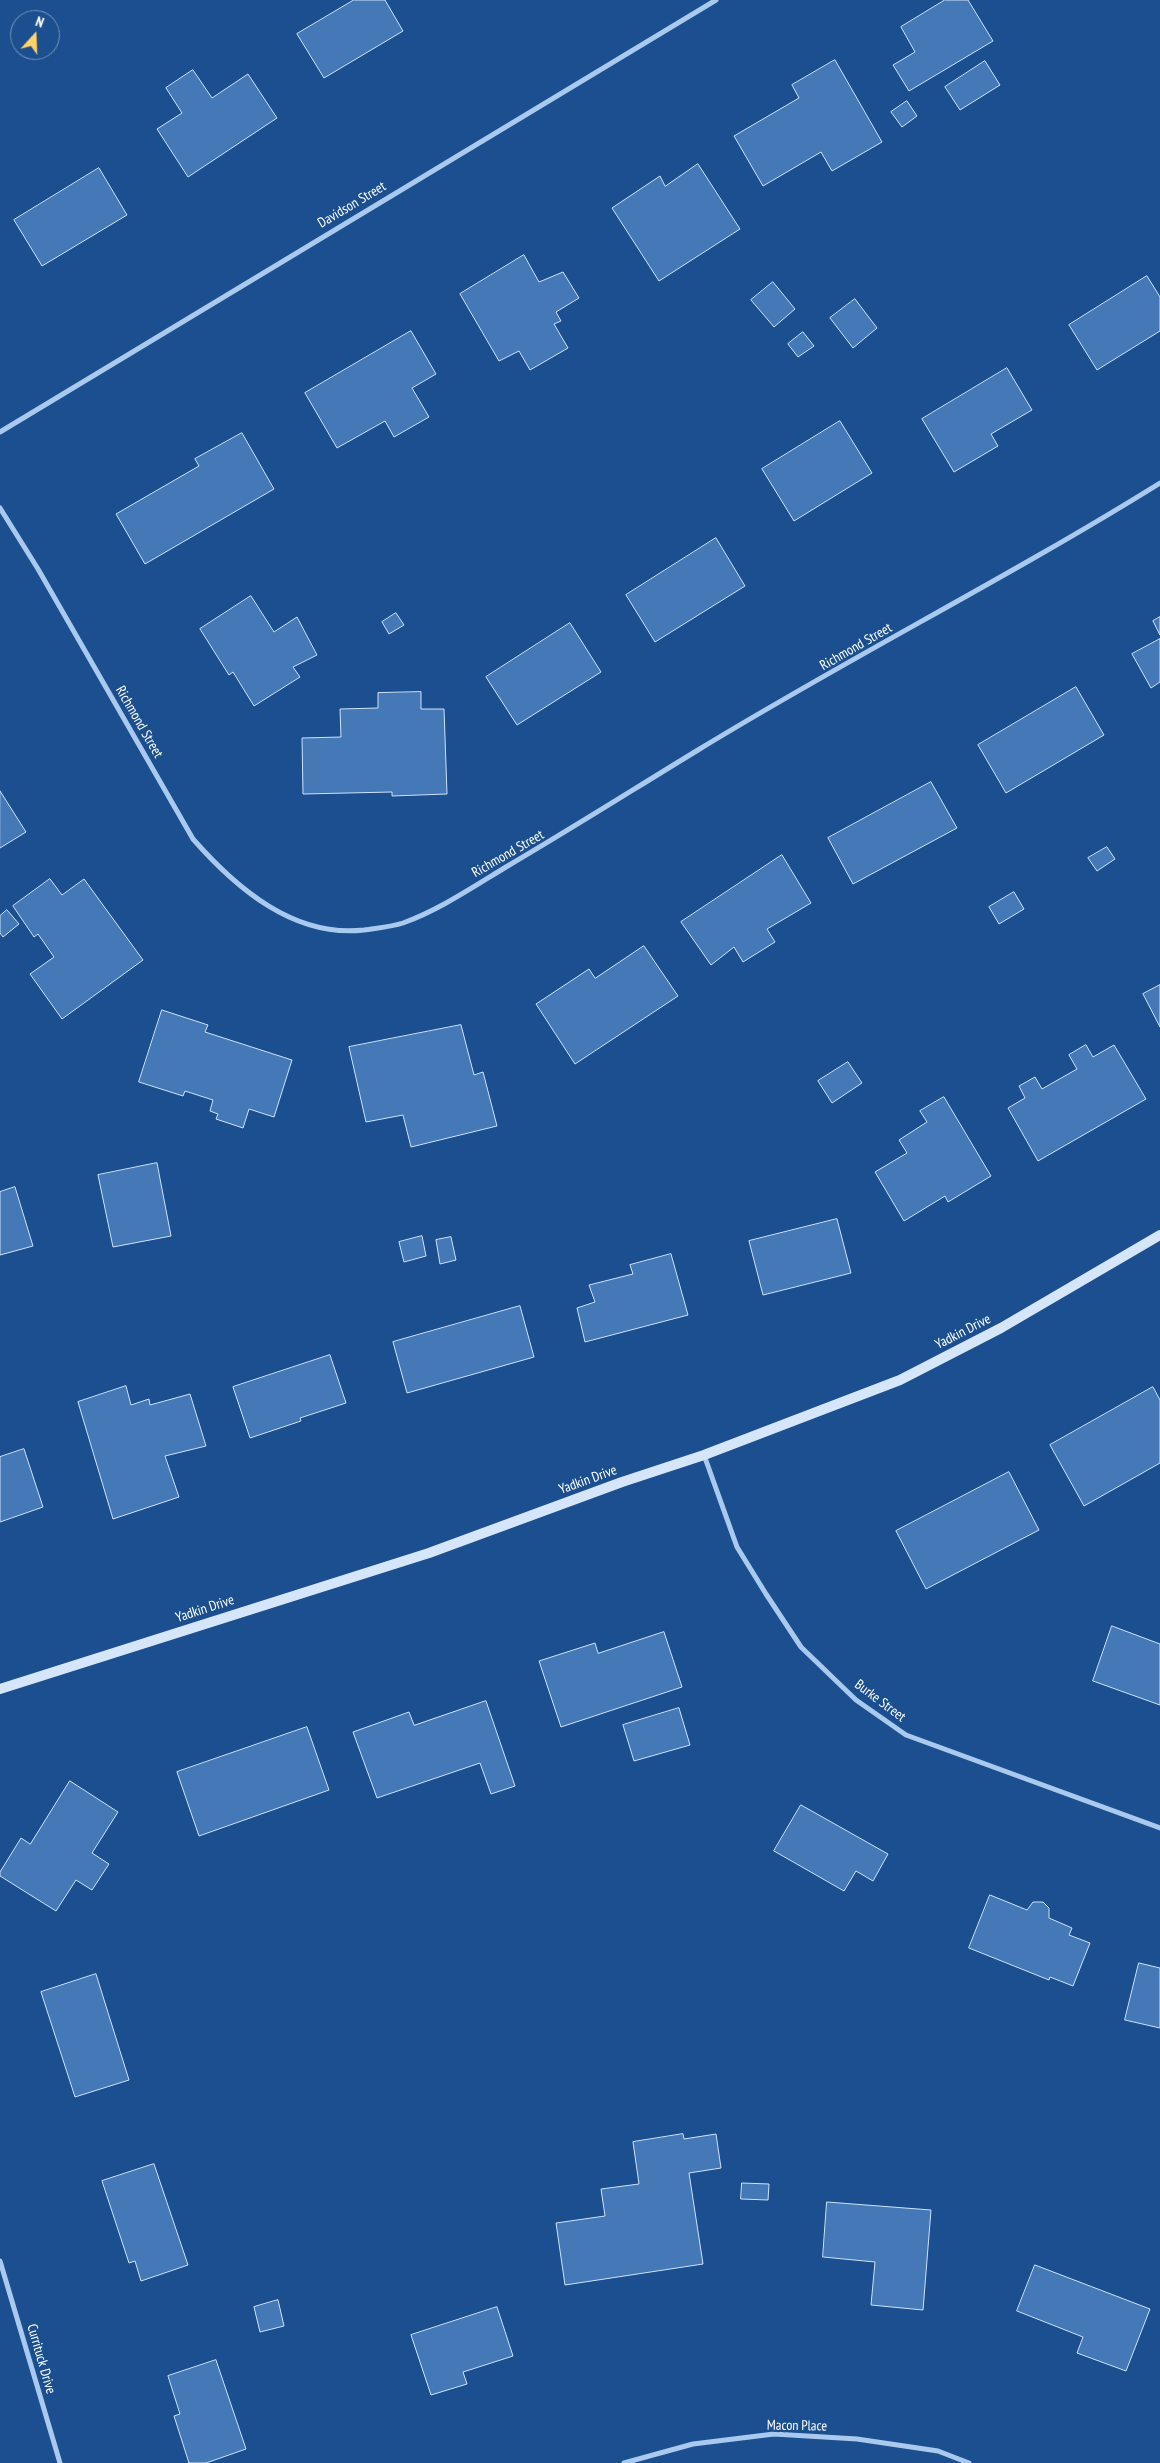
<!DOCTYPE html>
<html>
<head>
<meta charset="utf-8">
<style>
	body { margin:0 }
	#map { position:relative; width:1160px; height:2463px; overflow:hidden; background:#1b4f8f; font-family:"PT Sans Narrow",sans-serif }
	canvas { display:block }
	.north { position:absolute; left:10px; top:10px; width:50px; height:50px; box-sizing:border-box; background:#1b4f8f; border:1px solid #7695bc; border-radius:50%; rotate:20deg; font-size:14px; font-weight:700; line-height:20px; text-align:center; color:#fff }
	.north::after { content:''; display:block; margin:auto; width:18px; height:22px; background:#ffd166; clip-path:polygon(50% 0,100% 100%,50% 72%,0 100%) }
</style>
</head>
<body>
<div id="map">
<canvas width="1160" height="2463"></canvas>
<div class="north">N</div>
</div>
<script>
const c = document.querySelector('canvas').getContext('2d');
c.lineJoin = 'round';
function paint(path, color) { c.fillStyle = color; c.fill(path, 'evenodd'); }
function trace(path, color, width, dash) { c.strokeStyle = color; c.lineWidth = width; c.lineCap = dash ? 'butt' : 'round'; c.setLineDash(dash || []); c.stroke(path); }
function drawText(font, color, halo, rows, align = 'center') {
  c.font = font + ' "PT Sans Narrow",sans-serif'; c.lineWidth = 4.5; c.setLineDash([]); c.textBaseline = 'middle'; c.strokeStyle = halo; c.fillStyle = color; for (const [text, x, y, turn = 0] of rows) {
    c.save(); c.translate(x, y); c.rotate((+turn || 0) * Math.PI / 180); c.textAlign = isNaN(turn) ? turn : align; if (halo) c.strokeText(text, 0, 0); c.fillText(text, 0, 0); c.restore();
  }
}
const building = new Path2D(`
	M354,0H385L403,31L324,78L297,34Z
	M945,0H968L993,41L909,91L893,65L915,52L901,27Z
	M835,60L882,142L832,171L821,152L763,186L734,136L799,98L792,85Z
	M985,61L1000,85L960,110L945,87Z
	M193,70L212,98L248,74L277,118L188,177L157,129L182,113L166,88Z
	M907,101L917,116L902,127L891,112Z
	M698,164L740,229L659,281L612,208L660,176L665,186Z
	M99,168L127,215L42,266L14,220Z
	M524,255L539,282L563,272L579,298L556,312L561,321L554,324L568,348L530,370L519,351L499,361L460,294Z
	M1147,276L1160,297V331L1097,370L1069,325Z
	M773,282L795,309L774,327L751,300Z
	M855,299L877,328L853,348L830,318Z
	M411,331L436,374L412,388L429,417L394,437L385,421L337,448L305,393Z
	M803,332L814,346L798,357L788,344Z
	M1007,368L1032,410L991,434L998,446L954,472L922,419Z
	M840,421L872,473L794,521L762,469Z
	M242,433L274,489L145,564L116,514L199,466L195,459Z
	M716,538L745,586L655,642L626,595Z
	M251,596L274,632L297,617L317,655L293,667L300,677L254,706L233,672L229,675L200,629Z
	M396,613L404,625L389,634L382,622Z
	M1160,617V635L1153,621Z
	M570,623L601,672L517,725L486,677Z
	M1160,639V682L1151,688L1132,654Z
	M1076,687L1104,735L1006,793L978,745Z
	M421,692V709H444L447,794L392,796V792L303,794L302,738L341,737L340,709L378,708V693Z
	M931,782L957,828L853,884L828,838Z
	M0,791L26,832L0,848Z
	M1107,847L1115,859L1097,871L1088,858Z
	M782,855L811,903L767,929L775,942L743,962L734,947L711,965L681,922Z
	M50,879L62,895L84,879L143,960L62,1019L30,974L54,957L38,934L34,937L13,906Z
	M1014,892L1024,909L999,924L989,907Z
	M7,910L19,924L3,937L0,933V916Z
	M644,946L678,996L575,1064L536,1004L589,969L595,978Z
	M1160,985V1027L1143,994Z
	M162,1010L208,1025L205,1032L292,1060L274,1117L249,1109L243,1128L216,1119L218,1114L210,1111L213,1100L185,1091L183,1096L139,1082Z
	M461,1025L474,1075L483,1072L497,1126L411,1147L403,1115L366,1122L349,1047Z
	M1086,1045L1093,1057L1114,1045L1146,1099L1038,1161L1008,1108L1025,1098L1019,1086L1035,1077L1042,1089L1077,1069L1069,1055Z
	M848,1062L862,1083L832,1103L818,1081Z
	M944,1097L991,1176L948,1202L945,1196L904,1221L875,1172L907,1153L899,1140L927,1122L920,1111Z
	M157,1163L171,1236L113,1247L98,1175Z
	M15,1187L33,1246L0,1255V1192Z
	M837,1219L851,1273L763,1295L749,1241Z
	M422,1236L426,1256L404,1262L399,1242Z
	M451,1237L456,1260L440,1264L436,1240Z
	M671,1254L688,1315L585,1342L577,1308L595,1302L589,1285L633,1274L630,1265Z
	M520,1306L534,1357L407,1393L393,1342Z
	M330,1355L346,1403L300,1418L301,1421L250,1438L233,1387Z
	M126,1386L131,1405L149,1399L150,1405L190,1394L206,1446L165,1456L179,1497L113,1519L78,1402Z
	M1153,1387L1160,1400V1463L1084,1506L1050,1445Z
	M24,1449L43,1507L0,1522V1457Z
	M1009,1472L1039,1530L926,1589L896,1531Z
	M1112,1626L1160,1644V1705L1093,1681Z
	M664,1632L682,1687L561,1727L539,1661L595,1643L598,1653Z
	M486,1701L515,1786L491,1794L480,1763L377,1798L353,1732L409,1712L414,1725Z
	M679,1708L690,1745L634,1761L623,1725Z
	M307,1727L329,1790L199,1836L177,1772Z
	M70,1781L118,1812L92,1853L109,1864L92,1890L76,1880L56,1911L0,1876V1872L21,1838L30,1844Z
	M801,1805L888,1854L873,1881L856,1871L844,1891L774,1851Z
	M990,1895L1027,1910L1033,1902H1043L1049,1908V1918L1072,1928L1069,1935L1090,1943L1073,1986L1050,1977L1049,1980L969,1948Z
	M1139,1963L1160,1968V2028L1125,2020Z
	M96,1974L129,2080L75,2097L41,1992Z
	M683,2134L684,2139L716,2134L721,2168L689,2173L703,2264L565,2285L556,2223L605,2216L601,2189L639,2184L633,2142Z
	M154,2164L188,2265L141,2281L135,2261L129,2263L102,2181Z
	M742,2183L769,2184L768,2200L741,2199Z
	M827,2202L931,2210L923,2310L871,2305L875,2262L823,2257Z
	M1035,2265L1150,2309L1126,2371L1077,2353L1083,2337L1017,2311Z
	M278,2300L284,2326L260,2332L254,2307Z
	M497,2307L513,2356L463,2372L467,2384L431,2395L411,2335Z
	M216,2360L246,2449L206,2463H189L174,2416L180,2414L168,2376Z`);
const street = new Path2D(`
	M0,432L716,0
	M0,508L38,569L193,839C236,888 294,938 364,930C376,928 391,927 403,923C439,910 473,887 506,867C571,829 634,789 698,750C850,657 1009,577 1160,483
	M704,1455L737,1547L766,1594L801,1647L856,1700L906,1735L1160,1828
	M0,2261L60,2463
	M624,2463L693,2444L774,2434L857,2439L938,2451L969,2463`);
const secondary = new Path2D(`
	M0,1689L429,1553L622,1482L704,1455L900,1380L1001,1328L1160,1235`);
const streetNames = [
	["Davidson Street",352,205,-31],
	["Richmond Street",856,647,-30],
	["Richmond Street",139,722,60],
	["Richmond Street",508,854,-30],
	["Yadkin Drive",963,1332,-27],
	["Yadkin Drive",588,1480,-20],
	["Yadkin Drive",205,1609,-18],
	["Burke Street",880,1701,37],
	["Currituck Drive",41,2359,74],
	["Macon Place",797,2426,1]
];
paint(building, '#4478b7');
trace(building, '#cfe3fa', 1);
trace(street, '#a9c9ee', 5);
trace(secondary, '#d6e6fa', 10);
drawText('14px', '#fff', '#1b4f8f', streetNames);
</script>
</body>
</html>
